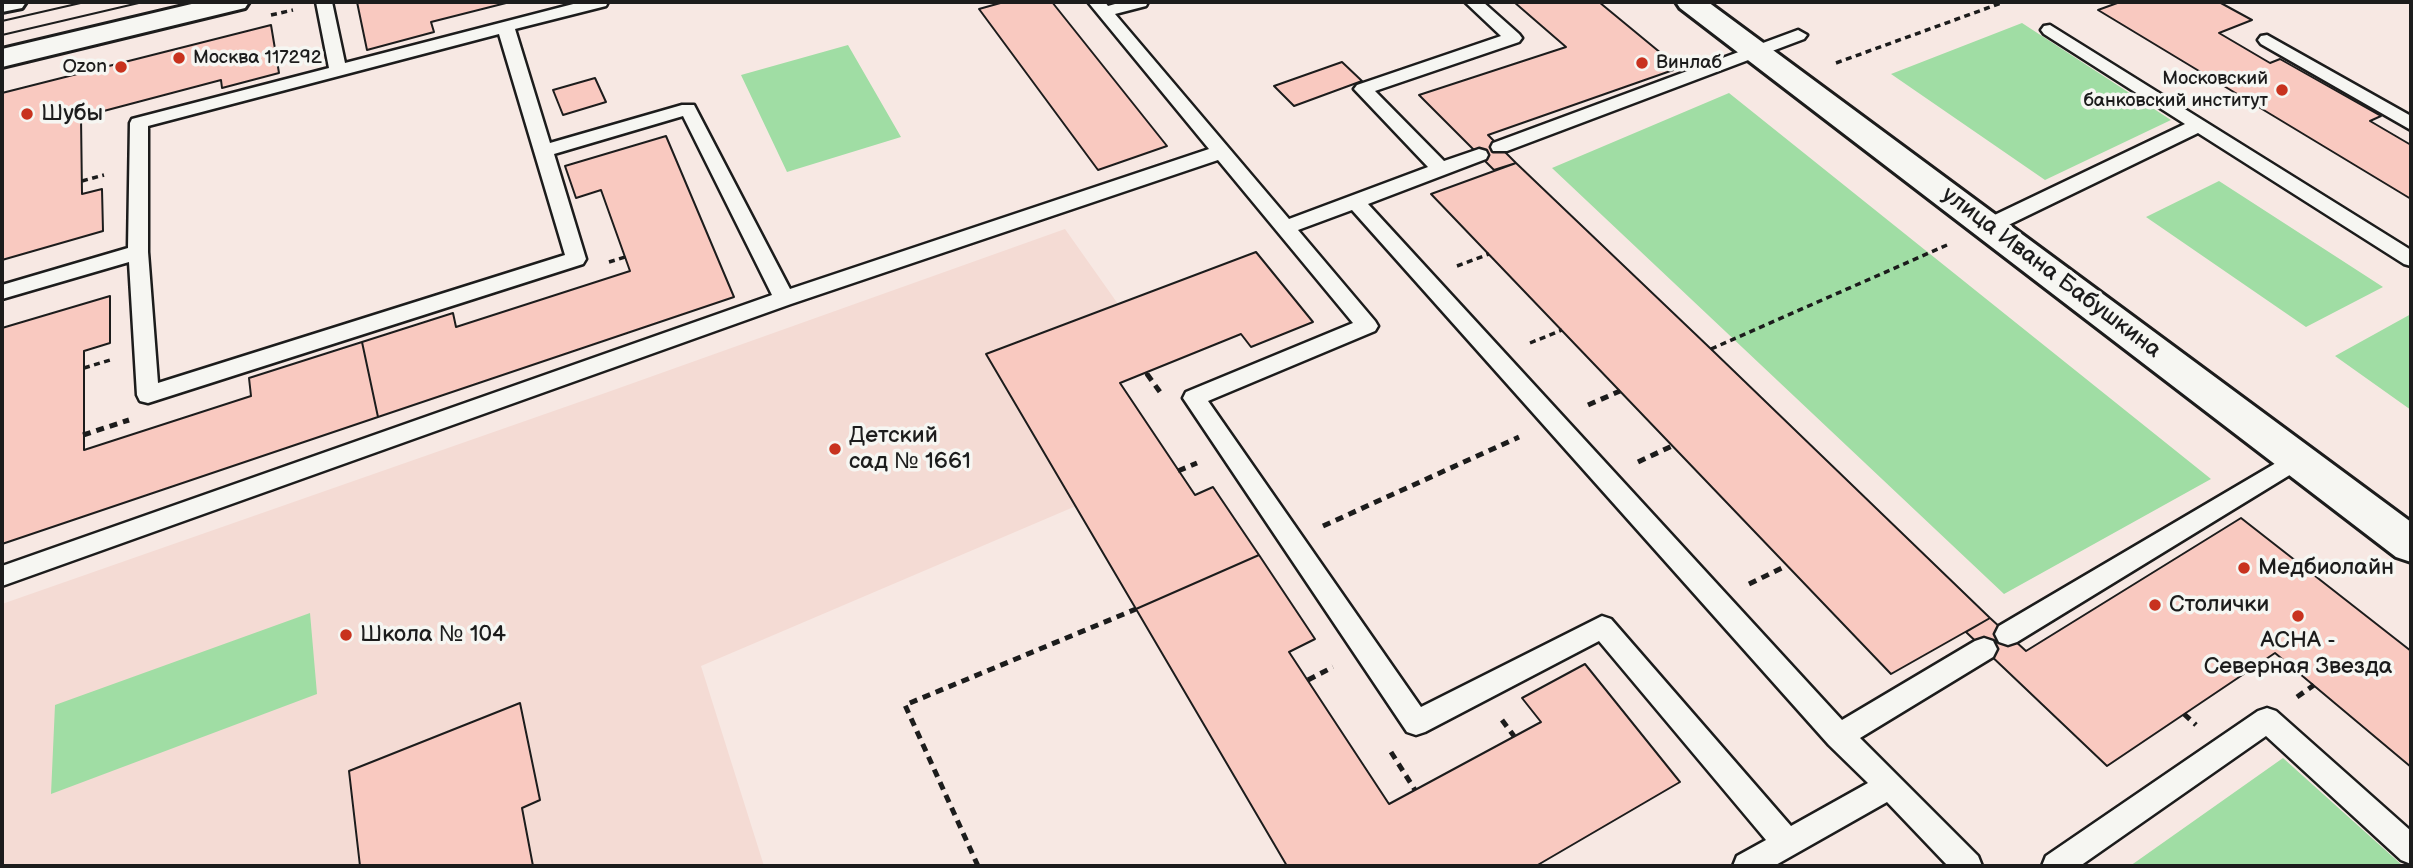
<!DOCTYPE html>
<html>
<head>
<meta charset="utf-8">
<style>
	body { margin:0 }
	#map { position:relative; width:2413px; height:868px; overflow:hidden; background:#f7e8e3; font-family:"Balsamiq Sans",sans-serif }
	canvas { display:block }
	.frame { position:absolute; inset:0; border:4px solid #1c1c1c; pointer-events:none }
</style>
</head>
<body>
<div id="map">
<canvas width="2413" height="868"></canvas>
<div class="frame"></div>
</div>
<script>
const c = document.querySelector('canvas').getContext('2d');
c.lineJoin = 'round';
function paint(path, color) { c.fillStyle = color; c.fill(path, 'evenodd'); }
function trace(path, color, width, dash) { c.strokeStyle = color; c.lineWidth = width; c.lineCap = dash ? 'butt' : 'round'; c.setLineDash(dash || []); c.stroke(path); }
function drawText(font, color, halo, rows, align = 'center') {
  c.font = font + ' "Balsamiq Sans",sans-serif'; c.lineWidth = 7; c.setLineDash([]); c.textBaseline = 'middle'; c.strokeStyle = halo; c.fillStyle = color; for (const [text, x, y, turn = 0] of rows) {
    c.save(); c.translate(x, y); c.rotate((+turn || 0) * Math.PI / 180); c.textAlign = isNaN(turn) ? turn : align; if (halo) c.strokeText(text, 0, 0); c.fillText(text, 0, 0); c.restore();
  }
}
const built = new Path2D(`
	M1065,229L1118,304L986,354L1076,506L701,666L764,866H2V604L608,392Z`);
const green = new Path2D(`
	M2022,23L2171,120L2045,180L1891,74Z
	M848,45L901,137L787,172L741,75Z
	M1729,93L2211,479L2004,594L1552,168Z
	M2219,181L2383,287L2306,327L2146,217Z
	M2411,314V410L2335,356Z
	M310,613L317,694L51,794L55,705Z
	M2283,758L2403,866H2130Z`);
const building = new Path2D(`
	M357,2H510L431,22L434,32L367,50Z
	M1004,2H1052L1167,146L1098,170L979,9Z
	M1514,2H1599L1679,68L1488,135L1516,163L1494,170L1419,95L1566,47Z
	M2120,2H2219L2252,20L2219,33L2270,63L2280,59L2381,116L2370,121L2411,145V199L2098,10Z
	M271,25L279,73L222,88L221,80L81,117L82,194L102,189L103,231L2,260V93Z
	M1342,62L1362,81L1294,106L1274,86Z
	M595,78L606,102L563,115L553,90Z
	M666,136L734,297L378,417L362,342L453,313L456,327L630,271L601,190L576,198L565,166Z
	M1516,163L1711,349L1990,618L1891,674L1431,194Z
	M1256,252L1313,322L1251,347L1241,334L1120,383L1195,495L1213,487L1259,555L1136,609L986,354Z
	M110,296V343L84,351V450L251,396L249,378L362,342L378,417L2,544V328Z
	M2241,518L2411,651V767L2275,653L2107,766L1966,632L1990,618L2026,651Z
	M1259,555L1315,639L1289,652L1389,804L1541,722L1522,698L1585,664L1680,782L1536,866H1287L1136,609Z
	M520,703L540,800L522,808L533,866H360L349,771Z`);
const pathFar1 = new Path2D(`
	M271,15L293,10
	M1836,63L2004,2
	M82,181L104,175
	M609,262L625,257
	M1457,266L1489,254
	M1530,343L1562,330
	M1711,349L1947,245
	M84,368L110,360
	M1146,373L1148,376`);
const path = new Path2D(`
	M1147,374L1160,392
	M1588,405L1620,391
	M83,435L129,420
	M1638,462L1672,446
	M1178,471L1197,463
	M1323,526L1519,437
	M1749,584L1786,566
	M1308,680L1333,667
	M2297,697L2314,685
	M2184,714L2196,725
	M1502,720L1514,736
	M1391,752L1415,790
	M978,866L905,705L1136,609`);
const lane = new Path2D(`
	M316,2H332L345,63L581,2H608L606,6L515,29L550,143L682,105H694L790,289L1209,149L1088,2H1105L1108,6L1122,2H1148L1146,6L1115,14L1289,219L1428,167L1354,89L1357,85L1501,36L1465,2H1483L1519,34L1522,38L1519,42L1375,91L1444,161L1479,149L1486,151L1488,155L1486,159L1368,204L1842,720L1975,641L1984,638L1993,641L1997,649L1993,657L1860,738L1978,856L1982,866H1948L1887,802L1774,866H1733L1737,856L1766,840L1599,641L1425,732L1416,735L1407,732L1183,398L1186,392L1353,323L1218,160L791,304L2,586V566L772,295L683,116L554,154L586,259L583,264L148,403L140,401L137,395L129,262L2,299V285L128,248L130,123L132,119L329,68ZM499,34L565,255L158,383L148,252V126ZM1352,210L1829,745L1868,783L1791,826L1611,619L1602,616L1421,707L1208,401L1375,331L1378,326L1375,321L1298,230Z
	M2050,25L2411,250V266L2404,264L2198,133L1996,231H1982L1979,226L1982,221L2185,124L2044,34L2041,30L2044,26Z
	M1798,30L1807,35L1804,39L1507,151H1493L1491,147L1493,143Z
	M2267,35L2411,116V130L2261,44L2258,40L2261,36Z
	M2298,450L2306,453L2310,459L2306,465L2017,642L2008,645L1999,642L1995,634L1999,626Z
	M2267,708L2276,711L2411,831V864L2401,860L2266,736L2080,866H2042L2046,856L2258,711Z`);
const secondary = new Path2D(`
	M2,2H26L22,8L2,12Z
	M200,2H249L245,8L2,67V49Z
	M1676,2H1708L2411,522V562L2396,557L1680,8Z`);
const tram = new Path2D(`
	M2,21L85,2
	M2,35L143,2`);
const markers = [
	[179,58,7,"#c8321e"],
	[1642,63,7,"#c8321e"],
	[121,67,7,"#c8321e"],
	[2282,90,7,"#c8321e"],
	[27,114,7,"#c8321e"],
	[835,449,7,"#c8321e"],
	[2244,568,7,"#c8321e"],
	[2155,605,7,"#c8321e"],
	[2298,616,7,"#c8321e"],
	[346,635,7,"#c8321e"]
];
const farPoinames = [
	["Москва 117292",193,58],
	["Винлаб",1656,63],
	["Ozon",107,67,"right"],
	["Московский",2268,79,"right"],
	["банковский институт",2268,101,"right"]
];
const poiNames = [
	["Шубы",41,114],
	["Детский",849,436],
	["сад № 1661",849,462],
	["Медбиолайн",2258,568],
	["Столички",2169,605],
	["Школа № 104",360,635],
	["АСНА -",2298,641,"center"],
	["Северная Звезда",2298,667,"center"]
];
const streetNames = [
	["улица Ивана Бабушкина",2051,273,37]
];
paint(built, '#f4dbd4');
paint(green, '#a0dda4');
paint(building, '#f9c9c0');
trace(building, '#1c1c1c', 2);
trace(lane, '#1c1c1c', 5);
trace(secondary, '#1c1c1c', 6);
trace(pathFar1, '#1c1c1c', 3.5, [6, 4.5]);
trace(path, '#1c1c1c', 5, [8, 6]);
paint(lane, '#f6f6f2');
paint(secondary, '#f6f6f2');
trace(tram, '#1c1c1c', 2);
for (const [x, y, r, color] of markers) { const dot = new Path2D(); dot.arc(x, y, r, 0, 2 * Math.PI); c.fillStyle = color; c.fill(dot); trace(dot, '#f6f6f2', 2.5); }
drawText('19px', '#1c1c1c', '#f6f6f2', farPoinames, 'left');
drawText('23px', '#1c1c1c', '#f6f6f2', poiNames, 'left');
drawText('23px', '#1c1c1c', '#f6f6f2', streetNames);
</script>
</body>
</html>
